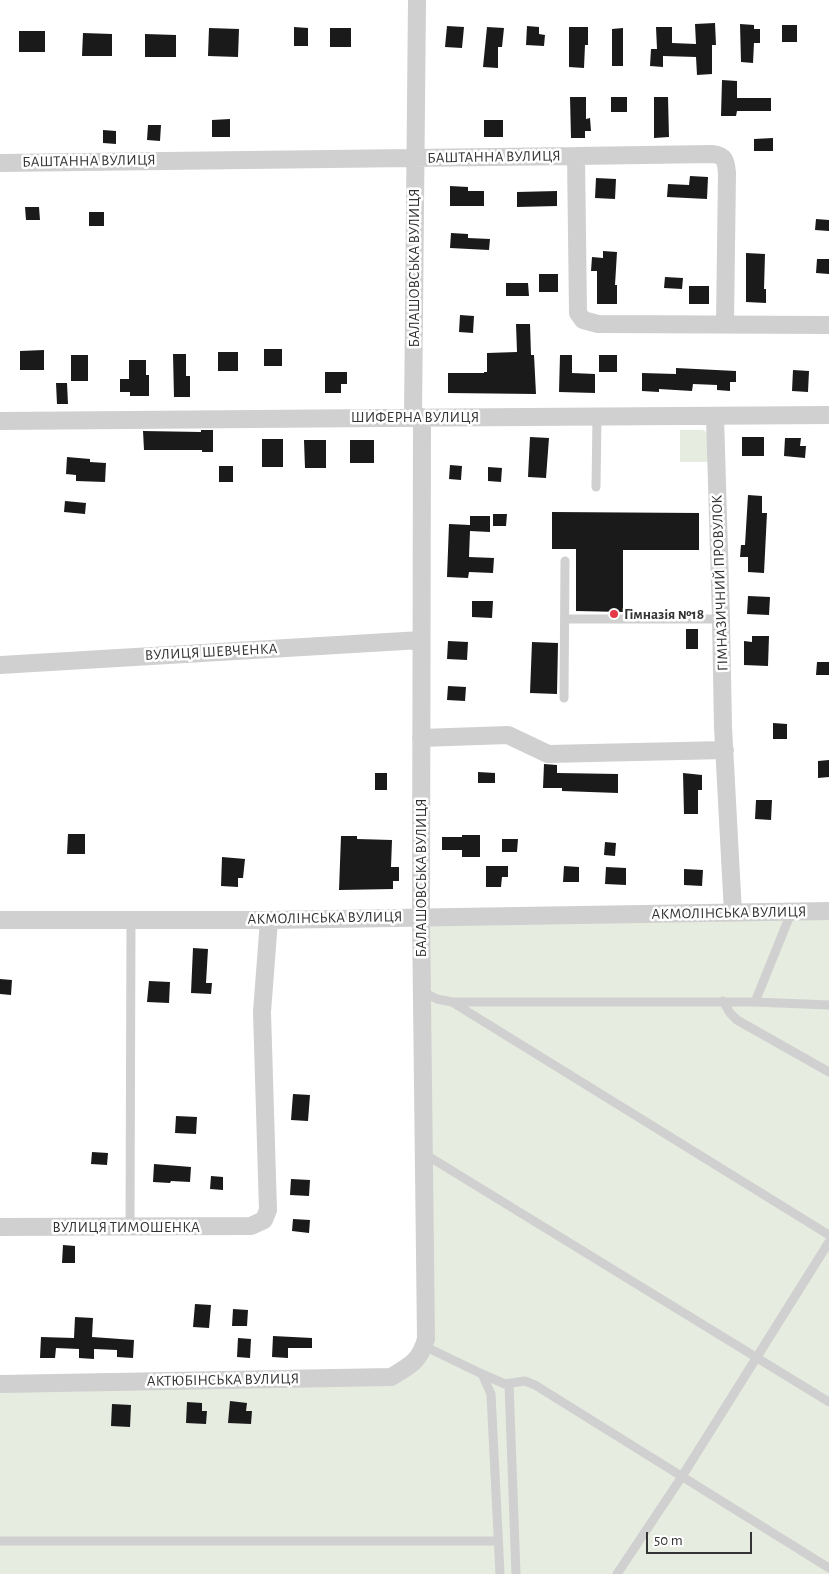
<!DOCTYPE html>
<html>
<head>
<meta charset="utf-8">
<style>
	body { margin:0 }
	#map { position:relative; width:829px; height:1574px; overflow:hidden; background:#fff; font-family:"Alegreya Sans",sans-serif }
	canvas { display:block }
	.scale { position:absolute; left:646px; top:1532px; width:106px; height:22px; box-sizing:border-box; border:2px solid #333; border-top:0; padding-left:6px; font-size:15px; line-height:18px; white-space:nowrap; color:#333; -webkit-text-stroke:4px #fff; paint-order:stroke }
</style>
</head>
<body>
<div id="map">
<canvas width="829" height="1574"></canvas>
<div class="scale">50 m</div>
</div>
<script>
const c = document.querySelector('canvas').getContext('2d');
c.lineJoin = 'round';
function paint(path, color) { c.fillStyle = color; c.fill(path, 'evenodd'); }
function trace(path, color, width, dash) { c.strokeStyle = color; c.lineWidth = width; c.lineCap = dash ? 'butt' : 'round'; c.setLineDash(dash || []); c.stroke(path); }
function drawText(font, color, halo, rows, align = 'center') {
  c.font = font + ' "Alegreya Sans",sans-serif'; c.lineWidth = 5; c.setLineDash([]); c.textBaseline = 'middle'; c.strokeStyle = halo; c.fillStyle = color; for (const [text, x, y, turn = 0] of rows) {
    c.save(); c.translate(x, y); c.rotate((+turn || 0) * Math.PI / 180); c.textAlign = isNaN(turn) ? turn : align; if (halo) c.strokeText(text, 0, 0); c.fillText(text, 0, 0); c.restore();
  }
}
const green = new Path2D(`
	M680,430H702L708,432L711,462H680Z
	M829,913V1574H0V1384L391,1377L422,1352L421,916Z`);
const building = new Path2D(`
	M715,23L716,45H712V74L697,75L696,57L663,56V67L650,66L651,49H657L656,27H672V43L696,44L695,24Z
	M740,24L754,25V29H760V43H754L753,63L741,62Z
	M782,25H797V42H782Z
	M447,26L464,27L462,48L445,47Z
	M527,26L539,27V34L545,35L544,46L526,45Z
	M294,27L308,28V46H294Z
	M487,27L504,28L502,47H498V68L483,67Z
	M569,27H588V45H585L584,68L569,67Z
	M209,28L239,29L238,57L208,56Z
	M330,28H351V47H330Z
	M623,28V66H612V29Z
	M19,31H45V52H19Z
	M83,33L112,34V56H82Z
	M145,34L176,35V57H145Z
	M722,80L737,81V98H771V111H737L736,116H721Z
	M570,97H586V119L590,118L591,131H585V138H571Z
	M611,97H627V112H611Z
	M654,97H668L669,137L654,138Z
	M230,119V137H212V120Z
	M484,120H503V137H484Z
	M148,125H161L160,141L147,140Z
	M103,130L116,131V144L103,143Z
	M773,138V151H754V139Z
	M690,176L708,177L707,199L667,197L668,184L689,185Z
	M596,178L616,179L615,199L595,198Z
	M450,186L468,187V191H484V206H450Z
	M557,191V206L517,207V192Z
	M25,207H39L40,220H26Z
	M89,212H104V226H89Z
	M816,219L829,220V231L815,230Z
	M451,233L468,234V238L490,239L489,250L450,248Z
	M603,251L617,252L615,285H617V304H597V271H591L592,257L603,258Z
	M746,253L765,254L764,289H766V303L746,302Z
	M817,259H829V274L816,273Z
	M539,274H558V292H539Z
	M665,277L683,278L682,289L664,288Z
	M506,283H528L529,296H506Z
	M689,286H709V304H689Z
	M460,315L474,316L473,333L459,332Z
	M516,324H530L531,355H534L536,394L448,393V373H484V372H487V353L517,352Z
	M264,349H282V366H264Z
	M44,350V370H20V351Z
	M218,352H238V371H218Z
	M173,354H186V376H190V397H174Z
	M71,355H88V381H71Z
	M560,355H572V373L595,374V393L559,392Z
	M599,355H617V372H599Z
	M129,360H146V375H149V396H130V392H120V379H129Z
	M676,368L736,371V382H730V391L717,390V385L693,384L692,391L659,389V392L642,391V373L676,374Z
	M793,370L809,371L808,392L792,391Z
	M325,372H347V384H341V393H325Z
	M56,383H67L68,404H57Z
	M201,430H213V452H202V450H144L143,431L201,432Z
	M530,437L549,438L546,478L528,477Z
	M742,437H764V456H742Z
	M785,438H801L800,446H806L805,458L784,456Z
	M262,439H283V467H262Z
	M304,440H326V468H305Z
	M350,440H374V463H350Z
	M67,457L90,459V462L106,463L105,482L76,481V475L66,474Z
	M450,465L462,466L461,480L449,479Z
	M219,466H233V482H219Z
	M488,467L502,468L501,482L488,481Z
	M748,495L762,496V513H767L764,573L748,572V557H740L741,545H745Z
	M65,501L86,503L85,514L64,512Z
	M552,512L699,513V550H623V612L576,611V549H552Z
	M493,514H507L506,526H493Z
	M470,516H490V532L470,531L469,557L494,558L493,573L469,572L468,578L447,577L449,524L470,525Z
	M748,596L770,597L769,615L747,614Z
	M472,601H493L492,618L472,617Z
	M686,629H698V649H686Z
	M752,636H769L768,666L744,665V641L752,642Z
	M448,641L468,642L467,660L447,659Z
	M532,642L558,643L557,694L530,693Z
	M817,662H829V675H816Z
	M448,686L466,687L465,701L447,700Z
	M773,723L787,724V739H773Z
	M829,760V777L818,778V761Z
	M544,764L557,765V773L618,774V793L562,791V788H543Z
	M478,772L495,773V783H478Z
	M375,773H387V790H375Z
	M683,773L702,775V790H698V814H684Z
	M756,800H772L771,820L755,819Z
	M68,834H85V854H67Z
	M462,835H480V857H462V850H442V837H462Z
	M341,836H357V839L392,840L391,867H399V881H393V889L339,890Z
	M502,839H518L517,852H502Z
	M605,842L616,843L615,856L604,855Z
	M222,857L245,859L243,878H238V887L221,886Z
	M486,866H508V877H502L501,887H486Z
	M564,866L579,867V882H563Z
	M606,867L626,868V885L605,884Z
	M684,869L703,870L702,886L684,885Z
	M193,948L208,949L206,983H212L211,994L191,993Z
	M0,979L12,980L11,995L0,994Z
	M149,981L170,982L169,1003L147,1002Z
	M293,1094L310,1095L308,1121L291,1120Z
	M176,1116L197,1117L196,1134L175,1133Z
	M92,1152L108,1153L107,1165L91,1164Z
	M154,1164L191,1167L190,1182L171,1181L170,1183L153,1182Z
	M211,1176L223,1177V1190L210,1189Z
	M291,1179L310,1180L309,1196L290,1195Z
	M293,1219L310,1220L309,1233L292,1231Z
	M63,1245L75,1246V1263H62Z
	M195,1304L211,1305L209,1328L193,1327Z
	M233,1309L248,1310L247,1326H232Z
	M75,1317L93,1318L92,1337L134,1340L133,1358L117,1357V1350L94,1349V1359L79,1358V1349L56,1348L55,1358H40L41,1337L74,1338Z
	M273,1336L312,1338V1348H288V1358L272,1357Z
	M238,1338L251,1339L250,1358L237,1357Z
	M230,1401L247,1403L246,1411H252L251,1424L228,1423Z
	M187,1402L202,1403V1411H207L206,1424L186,1423Z
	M112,1404L131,1405L130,1427L111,1426Z`);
const service = new Path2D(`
	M596,487L597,417
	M565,619H721
	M564,698L565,561
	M421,991L437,999L452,1002L829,1235
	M723,1001L730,1013L737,1020L829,1072
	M452,1002H755L829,1005
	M755,1002L791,913
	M423,1153L829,1402
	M130,1226L131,919
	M424,1346L482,1374L491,1394L500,1574
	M482,1374L505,1384L525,1381L535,1385L829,1568
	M509,1384L516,1574
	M0,1541H498
	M617,1574L681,1478L829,1242`);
const minor = new Path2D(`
	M576,156L712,154C725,155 726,161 727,173L725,323
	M0,163L576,156L578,313L583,320L598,324L829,325
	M715,416L721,619L723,727L733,913
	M413,417L417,0
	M0,421C276,418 553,417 829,415
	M0,665L421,640
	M421,738L508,735L548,754L725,750
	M0,920H269L829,911
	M0,1227L251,1226L264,1220L268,1210L262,1012L269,920
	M0,1384L391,1377C410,1366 420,1361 426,1339L421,916L422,417`);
const markers = [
	[614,614,5,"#e63946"]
];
const streetNames = [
	["БАШТАННА ВУЛИЦЯ",494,157,-1],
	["БАШТАННА ВУЛИЦЯ",89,161,-1],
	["БАЛАШОВСЬКА ВУЛИЦЯ",414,268,-90],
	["ШИФЕРНА ВУЛИЦЯ",415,417],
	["ГІМНАЗИЧНИЙ ПРОВУЛОК",720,583,-92],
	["ВУЛИЦЯ ШЕВЧЕНКА",211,652,-3],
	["БАЛАШОВСЬКА ВУЛИЦЯ",421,878,-90],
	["АКМОЛІНСЬКА ВУЛИЦЯ",729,913,-1],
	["АКМОЛІНСЬКА ВУЛИЦЯ",325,918,-1],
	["ВУЛИЦЯ ТИМОШЕНКА",126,1227],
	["АКТЮБІНСЬКА ВУЛИЦЯ",223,1380,-1]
];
const poiNames = [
	["Гімназія №18",624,614]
];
paint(green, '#e6ecdf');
paint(building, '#1a1a1a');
trace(service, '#d0d0d0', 9);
trace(minor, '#d0d0d0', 18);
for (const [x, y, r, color] of markers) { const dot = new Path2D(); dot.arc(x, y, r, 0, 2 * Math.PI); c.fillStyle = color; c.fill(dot); trace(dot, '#fff', 2); }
drawText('15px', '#333', '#fff', streetNames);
drawText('bold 15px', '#333', '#fff', poiNames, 'left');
</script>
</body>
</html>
